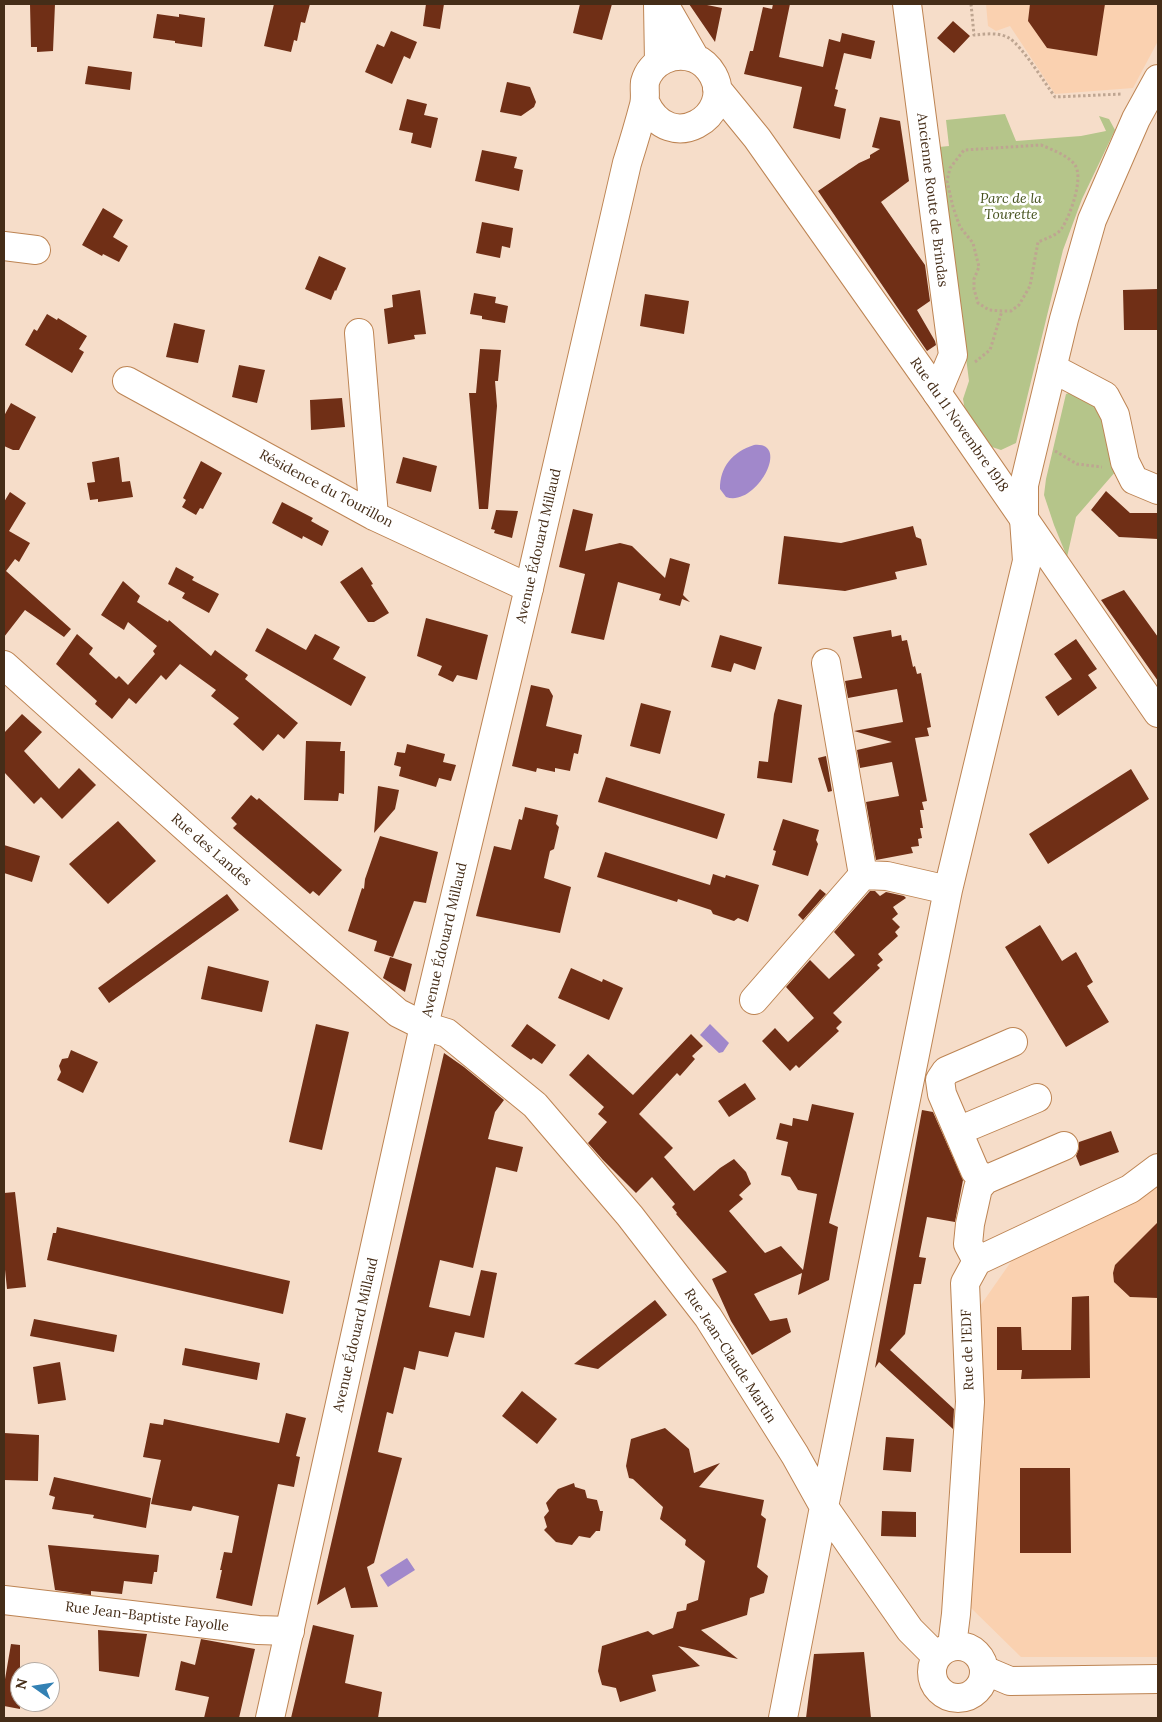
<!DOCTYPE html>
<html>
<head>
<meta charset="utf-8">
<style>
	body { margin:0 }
	#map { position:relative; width:1162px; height:1722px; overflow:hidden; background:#f6ddc9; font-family:Lora,serif }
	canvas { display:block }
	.frame { position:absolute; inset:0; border:5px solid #452d18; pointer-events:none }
	.north { position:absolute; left:10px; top:1662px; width:50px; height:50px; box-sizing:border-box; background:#fff; border:1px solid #b5aba3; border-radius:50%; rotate:283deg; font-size:14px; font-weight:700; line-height:20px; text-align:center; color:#452d18 }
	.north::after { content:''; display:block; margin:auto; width:18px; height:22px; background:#3381b4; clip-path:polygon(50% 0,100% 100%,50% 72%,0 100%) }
</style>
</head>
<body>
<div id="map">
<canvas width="1162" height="1722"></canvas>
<div class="frame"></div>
<div class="north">N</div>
</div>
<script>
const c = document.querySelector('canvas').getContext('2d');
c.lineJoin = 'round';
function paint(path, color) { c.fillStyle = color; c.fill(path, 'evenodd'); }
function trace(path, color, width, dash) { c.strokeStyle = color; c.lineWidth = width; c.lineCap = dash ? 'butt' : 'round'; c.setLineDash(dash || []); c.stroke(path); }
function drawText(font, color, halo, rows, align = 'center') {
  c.font = font + ' Lora,serif'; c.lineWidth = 5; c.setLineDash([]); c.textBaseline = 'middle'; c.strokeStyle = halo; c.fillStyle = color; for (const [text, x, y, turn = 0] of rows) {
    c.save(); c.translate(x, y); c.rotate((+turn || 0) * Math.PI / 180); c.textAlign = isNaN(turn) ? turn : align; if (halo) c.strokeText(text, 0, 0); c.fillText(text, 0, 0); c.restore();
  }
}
const built = new Path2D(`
	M986,4H1158V41L1133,88L1055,94L1010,26L996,31L988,26Z
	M1158,1186V1657H1021L971,1608L984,1421L978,1309L1015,1256L1055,1240L1125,1206Z`);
const green = new Path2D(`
	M1005,114L1016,141L1081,136L1106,131L1099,116L1109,119L1115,130L1082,199L1063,250L1016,443L1001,450L989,446L965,411L963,399L969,381L939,147L949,146L946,120Z
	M1074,391L1098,402L1104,431L1116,471L1076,517L1067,557L1054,525L1044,495L1046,479L1066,394Z`);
const water = new Path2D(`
	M754,445C792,441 756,508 726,497L720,489C720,467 732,452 754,445Z
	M710,1024L729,1043L723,1052L719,1053L700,1035Z
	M407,1558L415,1570L388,1587L380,1575Z`);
const building = new Path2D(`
	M30,4H55L53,51L37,52V47H31Z
	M274,4H310L305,23L301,22L297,41L294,40L291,52L264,46Z
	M426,4H444L440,29L423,26Z
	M580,4H612L602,40L573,33Z
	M689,4H702L722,8L715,42Z
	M773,4H790L779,57L823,67L829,39L840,42L842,33L875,41L871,59L844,53L835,89L838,90L834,106L846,109L840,139L793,128L802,87L744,74L750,51H753L763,7L772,9Z
	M1030,4H1105L1097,56L1047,48L1028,21Z
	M157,14L179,17V14L205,18L202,47L175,43V41L153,38Z
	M953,21L970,36L954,53L937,38Z
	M391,31L417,42L410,59L404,56L392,84L365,72L377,44L384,47Z
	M88,66L132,72L130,90L85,84Z
	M507,82L530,87L536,102L534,107L521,116L500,112Z
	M407,99L427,104L424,115L438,118L431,148L411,143L413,133L399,130Z
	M880,117L900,121L909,181L881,202L925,265L930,301L917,310L935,341L936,345L927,351L818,191L859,163L870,158V155L880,149L872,147Z
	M482,150L517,157L514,168L523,170L519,191L475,181Z
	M103,208L123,220L113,237L128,246L119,262L103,254L102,256L82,245Z
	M482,222L513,228L510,248L502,246L500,258L476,253Z
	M319,256L346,268L336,291L335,290L331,300L305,289Z
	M1158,289V330H1124L1123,290Z
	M420,290L426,334L414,335L415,339L388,344L384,309L393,307L392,295Z
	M474,293L496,297L495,303L508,306L505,323L482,319V316L470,314Z
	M645,294L689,301L684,334L640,326Z
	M47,314L57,320L58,318L87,336L79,349L84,352L72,373L25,345L34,329L37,331Z
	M174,323L205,330L198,363L166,357Z
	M480,349L501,350L498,381H495L497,406L488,509H479L469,393H476Z
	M239,365L265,370L257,403L232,397Z
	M342,398L345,427L311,430L310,400Z
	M11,403L36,417L19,450H13L4,446V416Z
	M119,457L122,482L130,481L133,497L98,502V499L90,500L87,483L95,482L92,462Z
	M403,457L437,466L431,492L396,483Z
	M201,461L222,473L203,509L200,508L196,515L182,507L186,500L183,498Z
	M1106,491L1130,513H1158V539L1119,537L1091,510Z
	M10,492L26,503L9,531L30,543L19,562L15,559L6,571L71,629L64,637L25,610L4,637V502Z
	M282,502L313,518L311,521L329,531L322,546L303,536L302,539L272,523Z
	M573,509L593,514L585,551L620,543L632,546L665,578L670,558L690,564L683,595L690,602L682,599L680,606L659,600L661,594L618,582L604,640L571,633L585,574L559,567Z
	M496,510L518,511L512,538L494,533L495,530L491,529Z
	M913,526L916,537L921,539L927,565L895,572L897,579L845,591L778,584L784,536L841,543Z
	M176,567L194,577L192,580L219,594L209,613L182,598L185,593L168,584Z
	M362,567L373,584L371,585L389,613L374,622H368L340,582Z
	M123,581L140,596L137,602L168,622L169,620L211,656L215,650L248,675L245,679L298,723L284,739L278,734L263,751L233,724L239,718L211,696L216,690L180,664L166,680L161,675L136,704L129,698L112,719L95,704L97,701L56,664L77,634L93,648L89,654L116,679L119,676L128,685L155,654L153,651L157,646L128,622L124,630L101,615Z
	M1124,590L1158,637V681L1101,600Z
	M426,618L488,635L477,680L457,675L453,682L438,675L442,666L417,656Z
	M267,628L306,650L315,634L340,647L333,659L366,677L351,706L255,651Z
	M891,630L892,637L901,635L902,641L907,640L913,667L915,666L917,674L921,673L931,727L927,728L929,736L915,738L927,801L922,802L924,810H920L923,828H920L922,838L918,839L919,846L911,847L913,853L876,860L866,802L899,796L892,762L860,768L857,750L892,742L854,731L903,722L897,689L848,698L845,681L862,678L853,637Z
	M720,635L762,647L755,670L734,663L731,672L711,667Z
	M1076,639L1097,669L1088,675L1097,688L1058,716L1045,697L1072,679L1054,654Z
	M531,685L549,689L553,696L546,726L582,735L578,754L574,753L570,771L555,768V772L537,768L536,772L512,766Z
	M778,699L802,705L792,783L757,778L759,761L768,762L774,714Z
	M641,703L671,711L660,754L630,746Z
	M22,714L42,732L24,751L59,789L79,768L96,785L62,819L41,797L34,804L4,772V733Z
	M306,741L341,742L340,751H345L344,794L339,793L338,801L304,800Z
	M407,744L445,754L443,762L456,765L451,781L439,778L436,787L399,776L401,767L394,765L397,752L405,753Z
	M826,756L832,791L828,792L818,758Z
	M1131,769L1149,799L1048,864L1029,834Z
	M606,777L725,814L717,839L598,802Z
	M378,786L399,790L395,809L374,833Z
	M251,795L257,800L259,798L342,870L319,896L313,891L310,894L233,828L237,824L231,818Z
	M525,807L558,815L556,824L559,827L554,849L550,851L544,878L571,887L560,933L476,916L494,846L511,850L519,819L522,820Z
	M783,819L819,830L816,840L818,844L808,876L772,865L776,851L773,850Z
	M118,821L156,861L108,904L69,864Z
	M380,836L438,852L426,903L414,901L393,957L374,951L377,941L348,931L362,888L364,889L365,879Z
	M4,845L40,856L32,882L4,873Z
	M605,852L710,885L713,874L725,878L726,875L759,885L748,922L738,918L734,921L713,914L711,910L678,899L677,902L597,877Z
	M820,889L826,894L803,920L798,915Z
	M870,891H875L880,896L886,892L904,896L906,898L893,907L898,914L892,919L900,927L895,932L898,936L878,954L883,960L877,965L880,968L833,1013L842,1022L836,1028L839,1031L799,1068L796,1065L790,1071L762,1041L775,1028L788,1042L814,1018L786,987L810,960L829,979L855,955L834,932Z
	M227,894L239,910L109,1003L98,988Z
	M1040,925L1062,961L1076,952L1093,982L1087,986L1109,1022L1066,1047L1005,947Z
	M390,957L412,964L405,992L383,978Z
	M208,966L269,981L262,1012L201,999Z
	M571,968L602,982L603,979L623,988L609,1020L558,998Z
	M316,1024L349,1032L322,1150L289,1142Z
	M527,1024L556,1045L542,1064L533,1058L531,1060L511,1046Z
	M691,1034L703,1046L692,1056L695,1059L680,1076L677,1073L639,1114L673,1148L664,1157L694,1191L720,1168L734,1159L746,1172L751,1184L739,1195L743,1199L729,1211L765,1253L781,1246L803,1270L817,1194L798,1190L790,1177L781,1175L788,1142L776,1139L780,1123L792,1126L793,1118L808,1121L812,1104L854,1113L829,1223L838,1227L829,1280L798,1295L802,1273L754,1294L770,1321L787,1318L791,1332L752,1355L731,1321L712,1279L727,1272L676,1214L677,1213L672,1207L675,1204L652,1177L636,1193L603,1160L588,1143L607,1122L598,1114L604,1107L569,1075L588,1054L633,1095Z
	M71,1050L98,1062L83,1093L57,1080L61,1072L59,1066L62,1059L68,1058Z
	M444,1053L464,1067L504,1100L495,1112L488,1139L523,1147L517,1172L496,1167L473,1268L440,1260L429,1307L470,1316L481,1270L497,1273L484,1338L455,1332L448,1357L419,1351L415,1370L404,1367L393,1414L387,1412L378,1452L402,1458L374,1563L367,1567L378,1607L351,1608L345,1587L317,1605Z
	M745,1083L756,1099L729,1117L718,1101Z
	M922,1110L933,1112L963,1180L955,1222L927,1217L919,1257L926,1258L921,1284H914L905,1334L890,1350L954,1409L953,1429L879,1362L875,1368Z
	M1111,1131L1119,1152L1080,1166L1076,1156L1079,1148V1142Z
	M15,1192L26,1287L7,1289L4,1260V1193Z
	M1158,1222V1298L1130,1297L1114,1282L1113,1273L1115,1265Z
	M57,1227L290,1281L283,1314L47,1260L53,1233H56Z
	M1089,1296L1090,1378L1021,1379L1022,1370H997V1327H1021L1022,1350H1071L1072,1297Z
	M655,1300L667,1315L598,1369L574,1364Z
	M34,1319L117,1335L114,1352L30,1336Z
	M185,1348L260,1363L257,1380L182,1365Z
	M60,1362L66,1400L38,1404L33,1367Z
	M522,1391L557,1419L537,1444L502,1416Z
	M286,1413L306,1418L296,1456L300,1457L294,1487L278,1484L252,1606L216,1598L222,1570H220L224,1552L232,1553L239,1516L193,1506L191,1511L151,1504L161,1460L143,1457L150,1423L163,1425L164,1419L279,1443Z
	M665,1428L689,1449L694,1473L720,1463L699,1487L764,1500L761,1515L766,1519L757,1567L768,1576L764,1593L750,1598L747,1615L701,1630L738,1659L678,1646L700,1666L652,1675L656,1691L620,1702L616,1688L602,1685L598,1671L602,1646L648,1631L653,1635L673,1628L677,1612L686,1610L687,1604L698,1600L705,1561L685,1545L686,1540L660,1519L663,1507L633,1479L629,1478L626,1466L631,1439Z
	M4,1433L39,1435L38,1481L4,1480Z
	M886,1437L914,1439L911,1472L883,1470Z
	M1020,1468H1070L1071,1553H1020Z
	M54,1477L151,1498L146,1528L93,1518L94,1515L52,1509L55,1497L49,1495Z
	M574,1483L575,1487L585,1490L587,1498L597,1500L600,1511H603L600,1531H596L590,1538L579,1536L572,1545L556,1542L544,1530L547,1527L544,1517L549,1511L546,1503L558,1489Z
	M882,1511L916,1512V1537L881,1536Z
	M48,1545L159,1555L157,1572H154L152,1584L124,1581L122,1594L91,1591V1595L55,1590Z
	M313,1625L354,1635L345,1683L382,1692L378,1718H291Z
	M98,1630L147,1634L139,1677L99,1671Z
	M201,1639L255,1649L239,1718H204L209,1697L175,1690L181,1661L195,1665Z
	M11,1644L20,1645V1709L4,1706V1685Z
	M864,1652L871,1718H806L814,1654Z`);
const path = new Path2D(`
	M971,4L974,35C985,34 999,32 1009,38C1022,46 1045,83 1055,97L1122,94
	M1041,145C1051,149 1069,156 1075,165C1084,178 1070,216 1062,228C1058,235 1045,239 1038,242L1030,286L1019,305L1011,311H1002L989,310L978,303L974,289V279L979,267L973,243L960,227L953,207L947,181L950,168L964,150Z
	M975,362L990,350L1002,311
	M1055,451L1077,464L1102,467`);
const minor = new Path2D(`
	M907,4L953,355L937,393
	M4,246L36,250
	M359,333L374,516
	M1052,368L1105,396L1115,415L1125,462L1134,480L1158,490
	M127,381L374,516L529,588
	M826,663L863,875
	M4,665L204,844L398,1013L424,1026L447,1033L535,1105L630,1216L708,1317L795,1455L824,1507L910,1630L936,1656
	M754,1000L863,875L887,876L948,890
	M958,1131L1037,1098
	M985,1180L975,1171L942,1094L940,1080L946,1071L1013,1042
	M977,1261L968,1244L970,1224L978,1188L985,1180L1064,1146
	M4,1600L258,1630L290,1631
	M932 1672a26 26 0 1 1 52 0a26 26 0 1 1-52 0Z
	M952,1646L956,1614L970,1402L965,1283L977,1261L1130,1189L1158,1168
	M984,1670L1010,1681L1158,1679
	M783,1718L824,1507L948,890L1027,561L1024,519V485L1064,319L1092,220L1136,119L1158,79`);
const major = new Path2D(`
	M658,4L659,62
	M664,4L695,58
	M717,89L757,138L937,393L1158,713
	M270,1718L424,1026L529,588L627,163C633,144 639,124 644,105C646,97 644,90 645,82C651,61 674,51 694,58C702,61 709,68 713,75C735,115 670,157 645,102`);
const parkNames = [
	["Parc de la",1011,199],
	["Tourette",1011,215]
];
const streetNames = [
	["Ancienne Route de Brindas",932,200,83],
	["Rue du 11 Novembre 1918",959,425,55],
	["Résidence du Tourillon",326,489,28],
	["Avenue Édouard Millaud",539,546,-77],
	["Rue des Landes",211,850,41],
	["Avenue Édouard Millaud",445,940,-77],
	["Avenue Édouard Millaud",356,1335,-77],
	["Rue de l'EDF",968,1350,-92],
	["Rue Jean-Claude Martin",730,1356,57],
	["Rue Jean-Baptiste Fayolle",147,1617,7]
];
paint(built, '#fad1b0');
paint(green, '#b5c58a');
paint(water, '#a188cb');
paint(building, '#702f16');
trace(minor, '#bd8453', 30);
trace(major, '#bd8453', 30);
trace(path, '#bea591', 3, [2.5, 2.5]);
trace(minor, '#fff', 28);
trace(major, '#fff', 28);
drawText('italic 14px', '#46521e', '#fff', parkNames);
drawText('14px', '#452d18', '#fff', streetNames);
</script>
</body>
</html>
